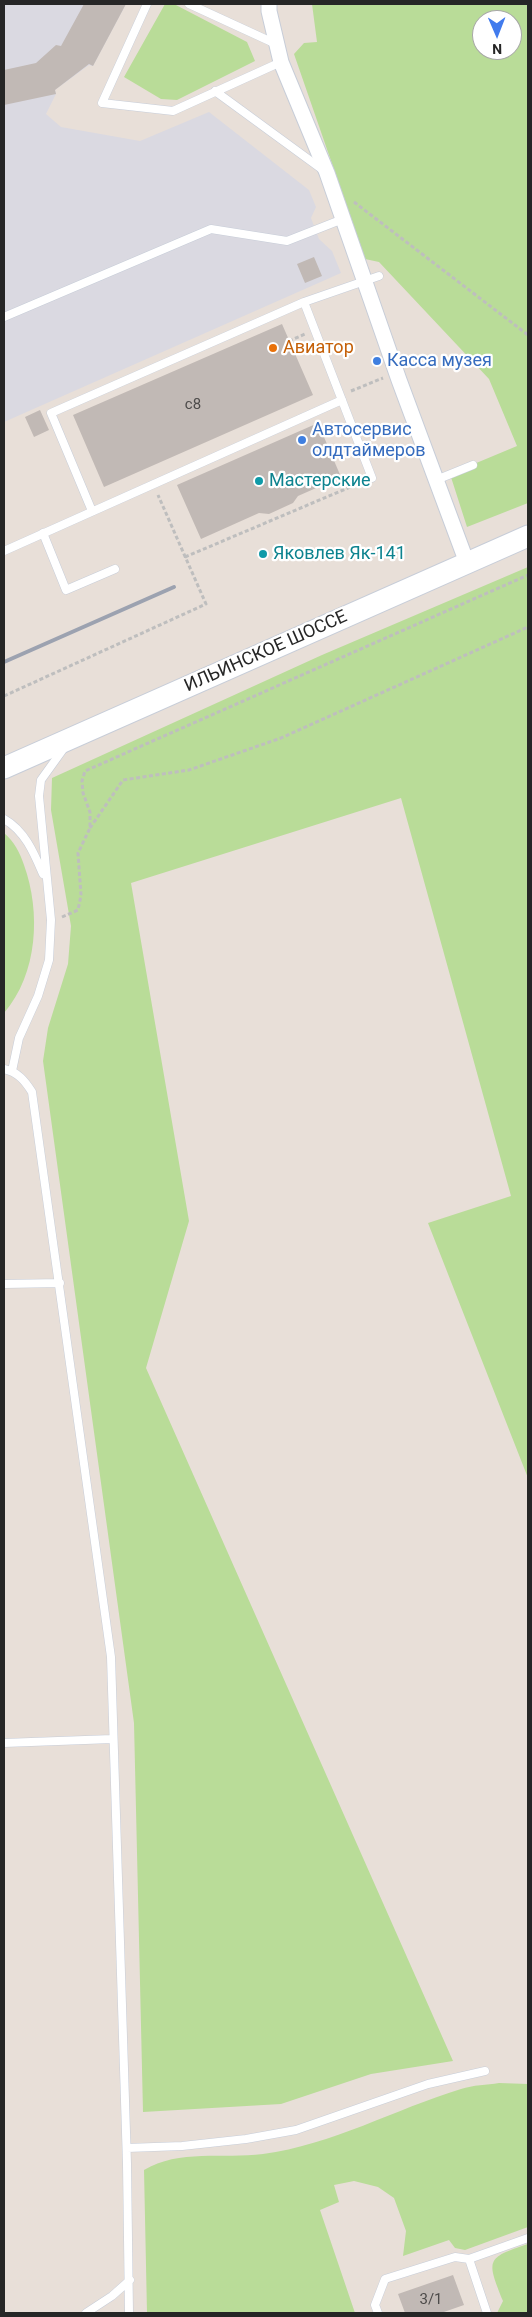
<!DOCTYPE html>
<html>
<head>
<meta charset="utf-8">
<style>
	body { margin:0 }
	#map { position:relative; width:532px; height:2317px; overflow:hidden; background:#e8dfd8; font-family:Roboto,sans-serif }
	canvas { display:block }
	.frame { position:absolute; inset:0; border:5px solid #262626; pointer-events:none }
	.north { position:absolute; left:472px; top:10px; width:50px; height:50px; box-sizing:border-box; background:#fff; border:1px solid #a8a8a8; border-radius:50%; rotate:179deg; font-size:14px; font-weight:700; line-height:20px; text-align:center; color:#262626 }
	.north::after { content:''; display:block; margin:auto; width:18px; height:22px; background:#417bed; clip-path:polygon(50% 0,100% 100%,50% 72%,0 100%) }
</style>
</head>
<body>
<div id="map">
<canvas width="532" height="2317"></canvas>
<div class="frame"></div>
<div class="north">N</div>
</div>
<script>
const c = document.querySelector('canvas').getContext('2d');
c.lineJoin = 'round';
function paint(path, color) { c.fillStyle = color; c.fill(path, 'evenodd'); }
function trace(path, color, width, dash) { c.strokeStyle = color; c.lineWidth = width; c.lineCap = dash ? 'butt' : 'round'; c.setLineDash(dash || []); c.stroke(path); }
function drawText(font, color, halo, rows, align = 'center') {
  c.font = font + ' Roboto,sans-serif'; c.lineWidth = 4.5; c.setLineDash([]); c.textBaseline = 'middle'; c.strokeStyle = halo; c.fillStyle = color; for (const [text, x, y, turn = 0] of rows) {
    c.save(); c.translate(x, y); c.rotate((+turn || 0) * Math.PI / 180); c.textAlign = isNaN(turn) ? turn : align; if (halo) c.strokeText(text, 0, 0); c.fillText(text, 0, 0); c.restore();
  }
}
const industrial = new Path2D(`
	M4,4H126L93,66L89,65L55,90L56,94L46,114L61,127L140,141L209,112L309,190L316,207L311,218L319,239L332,251L341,273L4,422Z`);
const green = new Path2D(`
	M165,4H174L247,42L255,61L177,100L161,99L124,77Z
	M312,4H528V503L467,527L450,474L517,446L489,379L379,262L365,259L294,54L304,43L317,42ZM482,20H512V50H482Z
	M528,567V1478L428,1223L511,1196L401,798L131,883L189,1221L146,1368L453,2061L371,2074L281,2104L143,2112L134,1723L43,1061L48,1028L68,964L71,926L51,810L52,778L322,655Z
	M4,833C14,841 20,853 24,865C41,912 38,974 4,1013Z
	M499,2083L528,2084V2227L465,2250L455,2248L449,2240L403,2256L406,2231L394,2198L378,2187L354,2181L334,2185L339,2202L320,2210L355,2313H147L144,2170C179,2149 223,2159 263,2154C332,2145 395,2109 461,2089C473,2085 487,2085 499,2083Z
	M528,2244V2313H497L503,2301C487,2260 485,2258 528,2244Z`);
const building = new Path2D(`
	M84,4H126L93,66L89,64L55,90L56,94L4,105V70L36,63L56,45L61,46Z
	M314,257L322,276L305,283L297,264Z
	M282,324L313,395L104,487L73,415Z
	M40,410L49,430L34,437L25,417Z
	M318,423L341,477L298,496L293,503L269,514L259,513L201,539L177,485Z
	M453,2275L464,2305L441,2313H405L398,2294Z`);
const path = new Path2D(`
	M354,202L528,335
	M289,341L305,334
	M351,391L383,378
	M185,557L362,482
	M4,696L206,604L158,495
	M90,828L123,780L189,770L281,738L528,627
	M62,917L78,910L81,895L78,853L90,828V812L83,793L82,781L85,771L528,575`);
const service = new Path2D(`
	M147,4L102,103L173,111L281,62
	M189,4L276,44
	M215,91L323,170
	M304,302L372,478
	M4,317L211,229L287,241L343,219
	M436,480L473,465
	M92,511L51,413L304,302L379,276
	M43,533L66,590L115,569
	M4,551L342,400
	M4,819C25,831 34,853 43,874
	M4,1069C18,1072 25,1081 32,1092L111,1657L127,2164L129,2313
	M12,1071L19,1038L38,996L49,960L51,920L39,796L41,780L64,748
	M4,1284L60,1283
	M4,1743L112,1739
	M127,2148L182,2146L246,2139L296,2130L428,2084L485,2071
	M469,2259L487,2313
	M86,2313L112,2296L130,2280
	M378,2313L375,2305L385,2279L455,2257L469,2259L528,2238`);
const minor = new Path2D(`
	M269,4V11L281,62L327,173L399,380L467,563`);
const secondary = new Path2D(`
	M4,768L528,536`);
const rail = new Path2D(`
	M4,662L174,587`);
const markers = [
	[273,348,5,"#e8710a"],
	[377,361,5,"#3f7fe0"],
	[302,440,5,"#3f7fe0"],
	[259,481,5,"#0f9aa8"],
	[263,554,5,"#0f9aa8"]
];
const numberNames = [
	["с8",193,405],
	["3/1",431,2300]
];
const foodNames = [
	["Авиатор",283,348]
];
const shopNames = [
	["Касса музея",387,361],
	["Автосервис",312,430],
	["олдтаймеров",312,451]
];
const cultureNames = [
	["Мастерские",269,481],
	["Яковлев Як-141",273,554]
];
const streetNames = [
	["ИЛЬИНСКОЕ ШОССЕ",266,652,-24]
];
paint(industrial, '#dad9e1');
paint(green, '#b9dc98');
paint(building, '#c1b9b5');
trace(service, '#c7cdd8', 9);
trace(minor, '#c7cdd8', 17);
trace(secondary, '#c7cdd8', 23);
trace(path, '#bebebe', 3, [4, 2.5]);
trace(service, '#fff', 8);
trace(minor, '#fff', 15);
trace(secondary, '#fff', 21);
trace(rail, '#9ca2b0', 4);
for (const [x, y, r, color] of markers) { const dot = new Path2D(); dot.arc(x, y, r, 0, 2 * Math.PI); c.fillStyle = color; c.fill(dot); trace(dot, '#fff', 2); }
drawText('15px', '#4d4b4a', null, numberNames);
drawText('18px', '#c56008', '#fff', foodNames, 'left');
drawText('18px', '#366cbe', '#fff', shopNames, 'left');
drawText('18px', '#0d838f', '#fff', cultureNames, 'left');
drawText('18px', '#262626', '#fff', streetNames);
</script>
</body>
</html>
